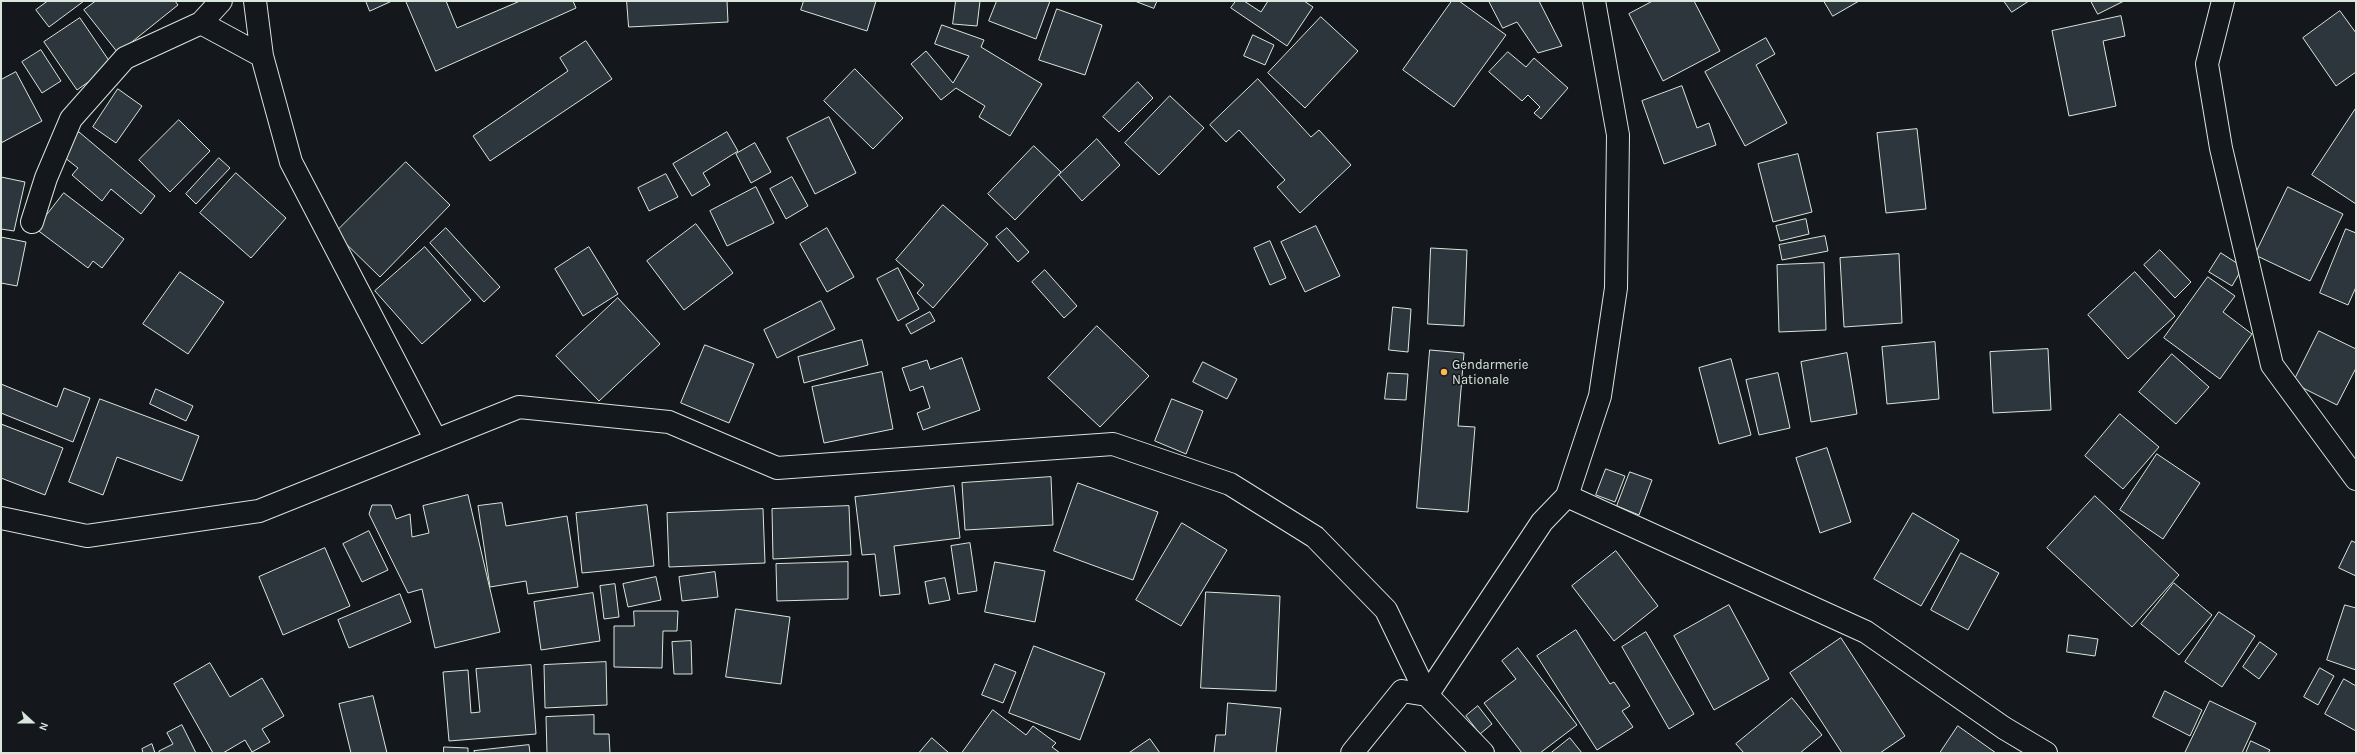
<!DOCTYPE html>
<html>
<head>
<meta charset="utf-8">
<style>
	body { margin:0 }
	#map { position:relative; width:2357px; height:754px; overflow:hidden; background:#14181c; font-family:Karla,sans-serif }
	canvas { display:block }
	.frame { position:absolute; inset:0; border:2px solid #d8e6dc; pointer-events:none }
	.north { position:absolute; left:12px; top:702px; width:40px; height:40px; -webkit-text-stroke:3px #14181c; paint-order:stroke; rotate:111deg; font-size:11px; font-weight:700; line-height:16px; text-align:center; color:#d8e6dc }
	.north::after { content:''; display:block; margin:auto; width:14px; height:18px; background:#d8e6dc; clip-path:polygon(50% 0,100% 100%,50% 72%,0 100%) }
</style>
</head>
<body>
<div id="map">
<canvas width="2357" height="754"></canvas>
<div class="frame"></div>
<div class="north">N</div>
</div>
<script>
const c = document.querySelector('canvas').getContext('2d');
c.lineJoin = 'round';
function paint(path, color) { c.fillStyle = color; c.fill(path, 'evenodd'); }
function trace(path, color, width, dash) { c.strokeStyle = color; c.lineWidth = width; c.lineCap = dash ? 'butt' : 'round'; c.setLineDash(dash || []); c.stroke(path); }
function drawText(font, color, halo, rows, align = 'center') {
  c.font = font + ' Karla,sans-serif'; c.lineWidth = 3; c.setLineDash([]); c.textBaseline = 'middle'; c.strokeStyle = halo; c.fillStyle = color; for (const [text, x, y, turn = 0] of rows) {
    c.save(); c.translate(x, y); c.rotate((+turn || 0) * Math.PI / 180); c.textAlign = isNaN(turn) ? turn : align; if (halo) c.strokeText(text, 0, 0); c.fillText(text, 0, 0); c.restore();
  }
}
const building = new Path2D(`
	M48,1H84L49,27L36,10Z
	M96,1H175L178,5L118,53L84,10Z
	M366,1H392L370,11Z
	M406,1H446L457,28L520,1H573L576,8L436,71Z
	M627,1H727L728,22L629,27Z
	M804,1H876L867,31L801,10Z
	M956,1H980L977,26L953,24Z
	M997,1H1050L1036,39L989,21Z
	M1135,1H1157L1154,8Z
	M1236,1H1244L1261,12L1268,1H1304L1313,7L1287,46L1231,8Z
	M1452,1H1459L1506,35L1454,107L1403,70Z
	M1489,1H1539L1562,46L1538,53L1517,22L1503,28Z
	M1653,1H1694L1720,51L1663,81L1629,14Z
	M1824,1H1859L1833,16Z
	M2004,1H2029L2012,12Z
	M2091,1H2124L2098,14Z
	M1057,9L1102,25L1085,75L1039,60Z
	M2340,11L2356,33V72L2336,86L2303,38Z
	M2121,16L2125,36L2103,41L2116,106L2069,116L2052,31Z
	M1321,17L1358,51L1305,108L1268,73Z
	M80,18L112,65L77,90L44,42Z
	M942,25L984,40L981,47L1042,84L1010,136L979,117L985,106L956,88L941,100L911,64L926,51L953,83L969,56L935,44Z
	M1253,35L1274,45L1265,65L1244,56Z
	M1766,38L1775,54L1756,65L1787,123L1745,146L1705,72Z
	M586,41L612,79L490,161L473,136L568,71L560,58Z
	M41,50L61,81L42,93L22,62Z
	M1508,52L1526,67L1534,58L1568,88L1541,119L1534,113L1540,107L1528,95L1522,101L1489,72Z
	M855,69L903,118L873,149L824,101Z
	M16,72L42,121L1,143V80Z
	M1258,79L1311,137L1319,130L1351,165L1300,213L1277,187L1285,180L1239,130L1226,142L1210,125Z
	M1138,82L1153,98L1119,132L1103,117Z
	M1682,86L1697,128L1709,123L1716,145L1664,164L1642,101Z
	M118,89L142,106L116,143L93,127Z
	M1170,96L1204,128L1159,175L1125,143Z
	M2356,108V204L2312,175Z
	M829,117L856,173L815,194L787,138Z
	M179,120L210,151L170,192L139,160Z
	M1917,129L1926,209L1886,213L1877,133Z
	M79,132L155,196L141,214L111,189L102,201L72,175L78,168L60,154Z
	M727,132L738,151L703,173L710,185L692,196L673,164Z
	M1097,139L1120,165L1082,201L1059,175Z
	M755,143L771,172L751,183L736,154Z
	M1034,146L1061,172L1015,220L988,194Z
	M1798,154L1812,212L1773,222L1758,164Z
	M219,158L230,168L196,204L186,194Z
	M406,162L450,205L380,277L335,233Z
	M236,173L286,218L251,258L200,213Z
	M666,174L678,197L649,211L638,188Z
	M1,177L25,182L14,231L1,229Z
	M792,177L808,206L786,219L770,189Z
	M756,187L774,223L727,246L710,211Z
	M2288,187L2343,214L2310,281L2255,255Z
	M64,193L124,239L102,268L93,261L88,268L36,229Z
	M943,205L988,244L933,308L917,293L924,285L896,260Z
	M1806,219L1809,234L1780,241L1776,226Z
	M696,224L733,273L684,310L647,261Z
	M1316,226L1340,276L1305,292L1281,242Z
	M446,228L500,287L484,302L430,243Z
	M827,228L854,277L827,292L800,244Z
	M1007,228L1029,252L1018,262L996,237Z
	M2346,229L2356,233V287L2348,305L2320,293Z
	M1825,236L1828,251L1782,260L1779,245Z
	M1,237L26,242L17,286L1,283Z
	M1270,241L1286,278L1270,285L1254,248Z
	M425,247L471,300L422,344L375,291Z
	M589,247L618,294L583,316L555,269Z
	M1431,248L1467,250L1464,326L1428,324Z
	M2160,250L2191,282L2175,298L2144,265Z
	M2221,253L2243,267L2232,286L2209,272Z
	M1899,254L1902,323L1844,327L1840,258Z
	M1824,263L1826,330L1779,332L1777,265Z
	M898,268L919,309L898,321L877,279Z
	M1045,270L1077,306L1064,318L1032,282Z
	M180,272L224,302L188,354L143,324Z
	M2135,272L2175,316L2128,359L2088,315Z
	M2208,277L2235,296L2223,312L2252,334L2220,379L2164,338Z
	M618,298L660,344L599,401L556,356Z
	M821,301L835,329L777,358L764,330Z
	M1393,307L1411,309L1408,352L1389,350Z
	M930,312L935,321L911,334L906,325Z
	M1097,326L1149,376L1100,427L1048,378Z
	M2319,331L2356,349V368L2337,405L2293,383Z
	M862,340L868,365L804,383L798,357Z
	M1935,342L1939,399L1887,404L1882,347Z
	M705,345L754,364L729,423L681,403Z
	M2048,349L2051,410L1993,413L1990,352Z
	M1430,350L1464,353L1458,426L1475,427L1468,512L1417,508Z
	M1847,353L1857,414L1811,422L1801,362Z
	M2172,354L2209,387L2176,424L2139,392Z
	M962,358L980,410L923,430L917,413L930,408L923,386L910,391L902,368L927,360L930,369Z
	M1731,359L1751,435L1719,444L1699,368Z
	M1203,362L1237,379L1227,399L1193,382Z
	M882,372L893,429L824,443L812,387Z
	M1388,373L1408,374L1406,400L1385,399Z
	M1778,373L1790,428L1759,435L1746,380Z
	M1,384L57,407L64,388L90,398L73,442L1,413Z
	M156,389L193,406L186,421L150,404Z
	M100,399L199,436L182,481L117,457L103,495L69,482Z
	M1172,399L1203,411L1186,454L1155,441Z
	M2120,414L2159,447L2123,489L2085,456Z
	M1,424L63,448L45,495L1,478Z
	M1827,448L1851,522L1820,533L1796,458Z
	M2157,454L2200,483L2163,539L2120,510Z
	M1606,469L1625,476L1615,502L1596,495Z
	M1630,472L1652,480L1639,515L1617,506Z
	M1051,477L1053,525L965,530L962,483Z
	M1078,483L1158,512L1133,580L1054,551Z
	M954,486L960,538L894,546L900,594L880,596L875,554L862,555L855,497Z
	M468,495L500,632L435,648L422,589L408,593L369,514L372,505H391L396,519L410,514L412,537L429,533L423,506Z
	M2095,496L2179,575L2132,627L2047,548Z
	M502,503L506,526L567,516L578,587L528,594L526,581L490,587L478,506Z
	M647,505L654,566L582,573L576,513Z
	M849,506L851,555L773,559L772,509Z
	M763,509L765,563L669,567L667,513Z
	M1913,513L1959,540L1921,606L1874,579Z
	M1182,523L1227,550L1181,626L1136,600Z
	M369,531L388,570L362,582L343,544Z
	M2352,541L2356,543V576L2339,568Z
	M970,543L977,591L958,594L951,546Z
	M325,548L350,606L283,635L259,577Z
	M1616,551L1658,606L1614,641L1572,586Z
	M1961,553L1999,573L1968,630L1931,610Z
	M848,562V599L777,601L776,564Z
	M995,562L1045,571L1035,622L985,612Z
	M715,572L718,597L682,601L679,577Z
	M656,577L661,600L628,607L623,584Z
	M945,578L950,600L929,604L925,582Z
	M2174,583L2212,615L2179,655L2141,624Z
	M615,584L619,617L604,619L600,586Z
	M1206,592L1280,596L1276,691L1201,688Z
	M593,593L600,641L541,650L534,602Z
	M400,594L411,622L349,648L338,620Z
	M1729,605L1769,679L1714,710L1674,636Z
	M2345,605L2356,608V670L2327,660Z
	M736,609L790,617L781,684L726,677Z
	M634,611H678L677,631H663L662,668L614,667V626H634Z
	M2219,612L2255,636L2222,687L2185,662Z
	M1576,630L1610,684L1614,682L1630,706L1622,711L1633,727L1597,750L1537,656Z
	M1646,632L1694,714L1669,729L1622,647Z
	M2069,635L2098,639L2095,656L2067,652Z
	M1841,638L1905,736L1880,753H1842L1790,673Z
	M691,641L692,674H674L672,642Z
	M2260,642L2277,654L2259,679L2243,667Z
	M1034,646L1105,673L1080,740L1009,713Z
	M1518,648L1577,725L1540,753H1522L1484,703L1516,679L1502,661Z
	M606,662L607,705L545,708L544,665Z
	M210,663L230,697L262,678L284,716L262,729L270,742L252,752L245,740L223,753H213L174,684Z
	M995,664L1016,672L1003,703L982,695Z
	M531,665L536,734L449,741L443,672L468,670L471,713L480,712L476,669Z
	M2320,668L2334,676L2318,705L2304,697Z
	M2344,679L2356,686V731L2325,714Z
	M2165,691L2202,710L2190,736L2153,717Z
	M373,696L387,753H351L339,704Z
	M1792,698L1822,735L1800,753H1744L1736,744Z
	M2210,701L2256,723L2242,753H2185Z
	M1228,703L1281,708L1276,753H1214L1216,735H1225Z
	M1478,706L1492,724L1480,734L1466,716Z
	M993,710L1026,735L1033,726L1056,743L1052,747L1060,753H962Z
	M594,715V734H609L610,753H547L546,717Z
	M182,725L196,753H159V751L173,744L167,733Z
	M1958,726L1996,753H1940Z
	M932,738L949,753H919Z
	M1570,738L1582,753H1551Z
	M1150,739L1160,753H1129Z
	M2251,741L2270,750L2268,753H2246Z
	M152,744L155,753H143L142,749Z
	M529,745L530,753H475L474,751Z
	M444,747L468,748V753H444Z`);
const street = new Path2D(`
	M255,1L262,56L291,162L436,440
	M2223,1L2207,64L2221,148L2272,365L2356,479
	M201,23L221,1
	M32,222L46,178L71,119L125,58L201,23L262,56
	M1567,496L1866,632L2004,728L2046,753`);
const secondary = new Path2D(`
	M1,518L87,536L259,511L519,407L669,422L777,468L1113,444L1230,484L1315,537L1386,610L1427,695L1483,753
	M1352,753L1402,691L1427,695L1542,522L1567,496L1600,396L1616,288L1618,135L1594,1`);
const markers = [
	[1444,372,4,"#ffb74d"]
];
const poiNames = [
	["Gendarmerie",1452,365],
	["Nationale",1452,380]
];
paint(building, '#2c363c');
trace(building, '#d8e6dc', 1);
trace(street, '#d8e6dc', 24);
trace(secondary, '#d8e6dc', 24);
trace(street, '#14181c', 22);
trace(secondary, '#14181c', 22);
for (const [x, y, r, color] of markers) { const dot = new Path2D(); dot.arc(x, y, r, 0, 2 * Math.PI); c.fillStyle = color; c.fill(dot); trace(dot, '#14181c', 1.5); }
drawText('13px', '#d8e6dc', '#14181c', poiNames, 'left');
</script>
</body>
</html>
